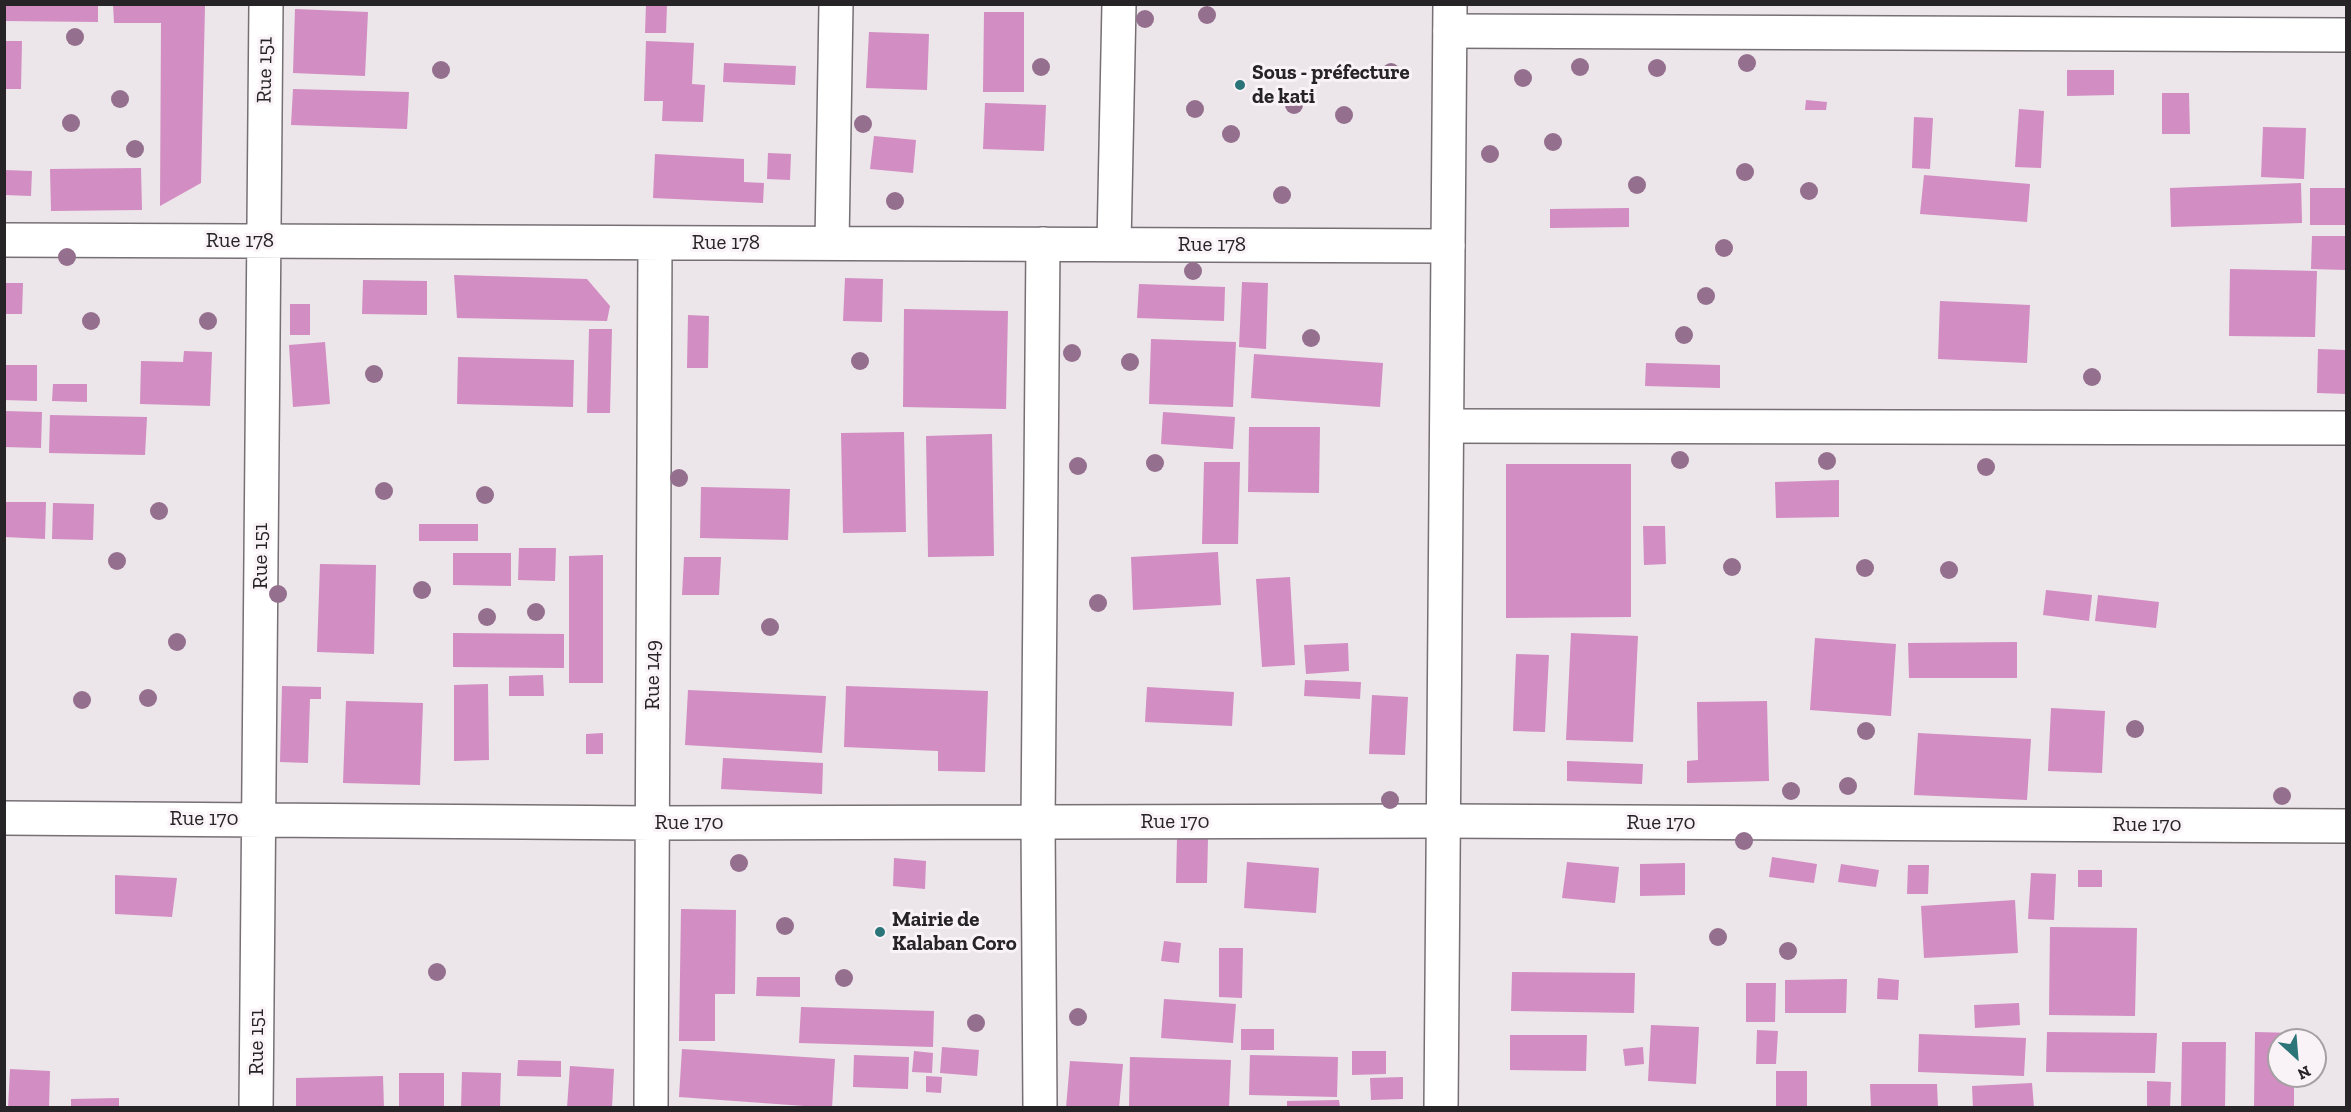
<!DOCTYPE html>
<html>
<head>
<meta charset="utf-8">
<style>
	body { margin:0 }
	#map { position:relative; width:2351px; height:1112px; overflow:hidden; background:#ece5ea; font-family:"Zilla Slab",serif }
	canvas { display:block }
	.frame { position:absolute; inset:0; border:6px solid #262426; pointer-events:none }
	.north { position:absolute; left:2267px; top:1028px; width:60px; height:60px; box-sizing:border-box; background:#f9f2f7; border:2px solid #a5a0a3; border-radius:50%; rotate:154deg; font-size:16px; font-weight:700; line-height:24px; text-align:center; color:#262426 }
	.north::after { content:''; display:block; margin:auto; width:21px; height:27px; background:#2b7578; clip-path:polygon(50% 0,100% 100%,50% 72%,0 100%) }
</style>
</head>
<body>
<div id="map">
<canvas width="2351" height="1112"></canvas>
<div class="frame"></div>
<div class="north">N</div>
</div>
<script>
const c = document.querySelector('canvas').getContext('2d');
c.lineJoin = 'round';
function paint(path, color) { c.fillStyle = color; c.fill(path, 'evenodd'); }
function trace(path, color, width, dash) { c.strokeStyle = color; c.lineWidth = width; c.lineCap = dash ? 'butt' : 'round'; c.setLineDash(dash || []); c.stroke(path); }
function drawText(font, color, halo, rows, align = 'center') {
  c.font = font + ' "Zilla Slab",serif'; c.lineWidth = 6; c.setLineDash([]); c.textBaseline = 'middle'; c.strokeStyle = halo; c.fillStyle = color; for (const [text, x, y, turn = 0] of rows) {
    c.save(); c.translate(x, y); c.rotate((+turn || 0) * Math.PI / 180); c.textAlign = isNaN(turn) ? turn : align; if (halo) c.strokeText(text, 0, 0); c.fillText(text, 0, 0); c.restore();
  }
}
const building = new Path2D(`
	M4,4H98V22L4,21Z
	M113,4L205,6L201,183L160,206L161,23H114Z
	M646,4H667L666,33H645Z
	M295,9L368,12L365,76L293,73Z
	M984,12H1024V92H983Z
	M869,32L929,34L927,90L866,88Z
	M4,41H22L21,89H4Z
	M646,41L694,43L692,84L705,85L703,122L662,121L663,101H644Z
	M724,63L796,66L795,85L723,82Z
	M2067,70H2114V95L2067,96Z
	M293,89L409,92L407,129L291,125Z
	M2162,93H2189L2190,134H2162Z
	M1806,100L1827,102L1826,110H1805Z
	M985,103L1046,105L1044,151L983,149Z
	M2019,109L2044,111L2041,168L2015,167Z
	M1914,117L1933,118L1930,169L1912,168Z
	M2263,127L2306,128L2304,179L2261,177Z
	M874,136L916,140L913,173L870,169Z
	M768,153L791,154L790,180L767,179Z
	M655,154L744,159V182L764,183L763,203L653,198Z
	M141,168L142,210L51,211L50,169Z
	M4,170L32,171L31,196L4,195Z
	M1924,175L2030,184L2027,222L1920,214Z
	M2301,183L2302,223L2171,227L2170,188Z
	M2310,188H2346V225H2310Z
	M1629,208V227L1550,228V209Z
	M2312,236H2346V270L2311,269Z
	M2230,269L2317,271L2315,337L2229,336Z
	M454,275L587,279L610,306L607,321L457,318Z
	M845,278L883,279L882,322L843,321Z
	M363,280L427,281V315L362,314Z
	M1242,282L1268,283L1266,349L1239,347Z
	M4,283H23L22,314H4Z
	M1139,284L1225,287L1224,321L1137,318Z
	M1940,301L2030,305L2027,363L1938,359Z
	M290,304H310V335H290Z
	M904,309L1008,311L1006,409L903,407Z
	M688,315L709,316L708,368H687Z
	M589,329H612L610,413H587Z
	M1151,339L1236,342L1233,407L1149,404Z
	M325,342L330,404L293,407L289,345Z
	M2318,349L2346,350V394L2317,393Z
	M184,351L212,352L210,406L140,404L141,361L183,362Z
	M1254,354L1383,363L1380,407L1251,398Z
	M458,357L574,360L573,407L457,404Z
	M1646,363L1720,365V388L1645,386Z
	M4,365H37V401L4,400Z
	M53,384H87V402L52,401Z
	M4,411L42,412L41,448L4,447Z
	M1163,412L1235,417L1233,449L1161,444Z
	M50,415L147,417L145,455L49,453Z
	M1249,427H1320L1319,493L1248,492Z
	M904,432L906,532L843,533L841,433Z
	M992,434L994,556L928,557L926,436Z
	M1204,462H1240L1238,544H1202Z
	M1506,464H1631V617L1506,618Z
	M1839,480V517L1776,518L1775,482Z
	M701,487L790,489L788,540L700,538Z
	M6,502H46L45,539L5,537Z
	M53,503L94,504L93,540L52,539Z
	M419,524H478V541H419Z
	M1643,526H1665L1666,564L1644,565Z
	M519,548H556L555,581L518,580Z
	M1218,552L1221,605L1133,610L1131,557Z
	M453,553H511V586L453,585Z
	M603,555V683H569V556Z
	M684,557H721L719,595H682Z
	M320,564L376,565L374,654L317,652Z
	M1290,577L1295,665L1262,667L1256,579Z
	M2046,590L2092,595L2089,621L2043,615Z
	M2098,595L2159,602L2156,628L2095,621Z
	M453,633L564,634V668L453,667Z
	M1571,633L1638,636L1633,742L1566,740Z
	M1815,638L1896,644L1891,716L1810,710Z
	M2017,642V678H1909L1908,643Z
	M1348,643L1349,671L1306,674L1304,645Z
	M1516,654L1549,655L1545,732L1513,731Z
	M543,675L544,696H509V676Z
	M1305,680L1361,682L1360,699L1304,696Z
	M488,684L489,760L454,761V685Z
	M282,686L321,687V699H310L308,763L280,762Z
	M846,686L988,691L985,772L938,771V751L844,747Z
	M1147,687L1234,692L1232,726L1145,722Z
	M688,690L826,696L822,753L685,745Z
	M1372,695L1408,697L1405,755L1369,754Z
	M346,701L423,703L420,785L343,783Z
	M1767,701L1769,781L1687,783V761L1698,760L1697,702Z
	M2051,708L2105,711L2102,773L2048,771Z
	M603,733V754H586V734Z
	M1918,733L2031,739L2027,800L1914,795Z
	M723,758L823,763L822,794L721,789Z
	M1567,761L1643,764L1642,784L1567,781Z
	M1177,838L1208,839L1207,883H1176Z
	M1772,857L1817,864L1814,883L1769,877Z
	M894,858L926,861L925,889L893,886Z
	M1247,862L1319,868L1316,913L1244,908Z
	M1567,862L1619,867L1615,903L1562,898Z
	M1685,863V895L1640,896V864Z
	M1841,864L1879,870L1876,887L1838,882Z
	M1908,865H1929L1928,894H1907Z
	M2078,870H2102V887H2078Z
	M2031,873L2056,874L2054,920L2028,919Z
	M115,875L177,878L172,917L115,914Z
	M2015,900L2018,953L1924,958L1921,906Z
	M681,909L736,910L735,994H715V1041H679Z
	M2050,927L2137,928L2135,1016L2049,1015Z
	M1164,941L1181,943L1179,963L1161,961Z
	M1219,948H1243L1242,998L1219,997Z
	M1512,972L1635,973L1634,1013L1511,1011Z
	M757,977H800V997L756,996Z
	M1878,978L1899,980L1898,1000L1877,999Z
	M1847,979L1846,1013H1785V980Z
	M1746,983H1776L1775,1022H1746Z
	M1164,999L1236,1004L1233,1043L1161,1038Z
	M2019,1003L2020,1025L1975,1028L1974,1005Z
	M801,1007L934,1011L933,1047L799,1043Z
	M1651,1025L1699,1027L1696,1084L1648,1081Z
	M1241,1029H1274V1050H1241Z
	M1757,1030L1778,1031L1776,1064H1756Z
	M2047,1032L2157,1033L2155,1073L2046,1072Z
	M2255,1032L2295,1033V1040H2279V1076H2294V1108H2254Z
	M1919,1034L2026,1038L2024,1076L1918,1072Z
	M1510,1035H1587L1586,1071L1510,1070Z
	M2182,1042H2226L2225,1108H2181Z
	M942,1047L979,1050L977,1076L940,1073Z
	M1643,1047L1644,1064L1625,1066L1623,1049Z
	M682,1049L835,1059L832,1108L679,1097Z
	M914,1051L933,1053L932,1073L912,1072Z
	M1352,1051H1386V1074L1352,1075Z
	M854,1055L909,1057L908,1089L853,1087Z
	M1250,1055L1338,1057L1337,1097L1249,1095Z
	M1130,1057L1231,1060L1229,1108H1129Z
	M518,1060L561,1061V1077L517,1076Z
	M1070,1061L1123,1064L1119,1108H1066Z
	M570,1066L614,1069L612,1108H567Z
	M10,1069L50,1071L49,1108H8Z
	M1776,1071H1807V1108H1776Z
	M462,1072L501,1073L500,1108H461Z
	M399,1073H444V1108H399Z
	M383,1076L384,1108H296V1078Z
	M926,1076L942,1077L941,1093L926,1092Z
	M1403,1077V1099L1371,1100L1370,1078Z
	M2147,1081L2171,1082L2170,1108H2147Z
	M2032,1083L2034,1108H1973L1972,1086Z
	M1870,1084H1937L1938,1108H1871Z
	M119,1098V1108H71V1099Z
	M1339,1100L1340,1108H1287V1101Z`);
const minor = new Path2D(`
	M1450,31L2346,35
	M4,240L1448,246
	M832,243L836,4
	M1114,244L1119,4
	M1447,426L2346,428
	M4,818L652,823L1443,821L2346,826
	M256,1108L266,4
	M651,1108L655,243
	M1040,1108L1038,822L1043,244`);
const tertiary = new Path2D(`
	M1441,1108L1450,4`);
const trees = [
	[1207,15],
	[1145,19],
	[75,37],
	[1747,63],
	[1041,67],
	[1580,67],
	[1657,68],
	[441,70],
	[1391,72],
	[1523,78],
	[120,99],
	[1294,105],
	[1195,109],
	[1344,115],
	[71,123],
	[863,124],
	[1231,134],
	[1553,142],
	[135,149],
	[1490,154],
	[1745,172],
	[1637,185],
	[1809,191],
	[1282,195],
	[895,201],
	[1724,248],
	[67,257],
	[1193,271],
	[1706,296],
	[91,321],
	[208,321],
	[1684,335],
	[1311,338],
	[1072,353],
	[860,361],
	[1130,362],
	[374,374],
	[2092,377],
	[1680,460],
	[1827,461],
	[1155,463],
	[1078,466],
	[1986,467],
	[679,478],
	[384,491],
	[485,495],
	[159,511],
	[117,561],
	[1732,567],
	[1865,568],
	[1949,570],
	[422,590],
	[278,594],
	[1098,603],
	[536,612],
	[487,617],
	[770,627],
	[177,642],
	[148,698],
	[82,700],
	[2135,729],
	[1866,731],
	[1848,786],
	[1791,791],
	[2282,796],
	[1390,800],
	[1744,841],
	[739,863],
	[785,926],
	[1718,937],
	[1788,951],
	[437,972],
	[844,978],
	[1078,1017],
	[976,1023]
];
const markers = [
	[1240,85,6,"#2b7578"],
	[880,932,6,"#2b7578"]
];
const streetNames = [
	["Rue 151",265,70,-89],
	["Rue 178",240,241],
	["Rue 178",726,243],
	["Rue 178",1212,245],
	["Rue 151",261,556,-90],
	["Rue 149",653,675,-90],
	["Rue 170",204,819],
	["Rue 170",1175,822],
	["Rue 170",689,823],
	["Rue 170",1661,823],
	["Rue 170",2147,825],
	["Rue 151",257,1042,-90]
];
const poiNames = [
	["Sous - préfecture",1252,73],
	["de kati",1252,97],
	["Mairie de",892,920],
	["Kalaban Coro",892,944]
];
paint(building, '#d28dc2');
trace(minor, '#767075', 36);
trace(tertiary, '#767075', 36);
trace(minor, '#fff', 33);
trace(tertiary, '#fff', 33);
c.fillStyle = '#946f8e';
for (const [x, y] of trees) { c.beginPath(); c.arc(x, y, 9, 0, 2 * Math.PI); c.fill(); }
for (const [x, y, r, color] of markers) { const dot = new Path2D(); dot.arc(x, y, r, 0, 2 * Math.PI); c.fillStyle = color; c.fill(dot); trace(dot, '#f9f2f7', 2); }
drawText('21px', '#262426', '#f9f2f7', streetNames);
drawText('bold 21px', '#262426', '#f9f2f7', poiNames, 'left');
</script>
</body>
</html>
